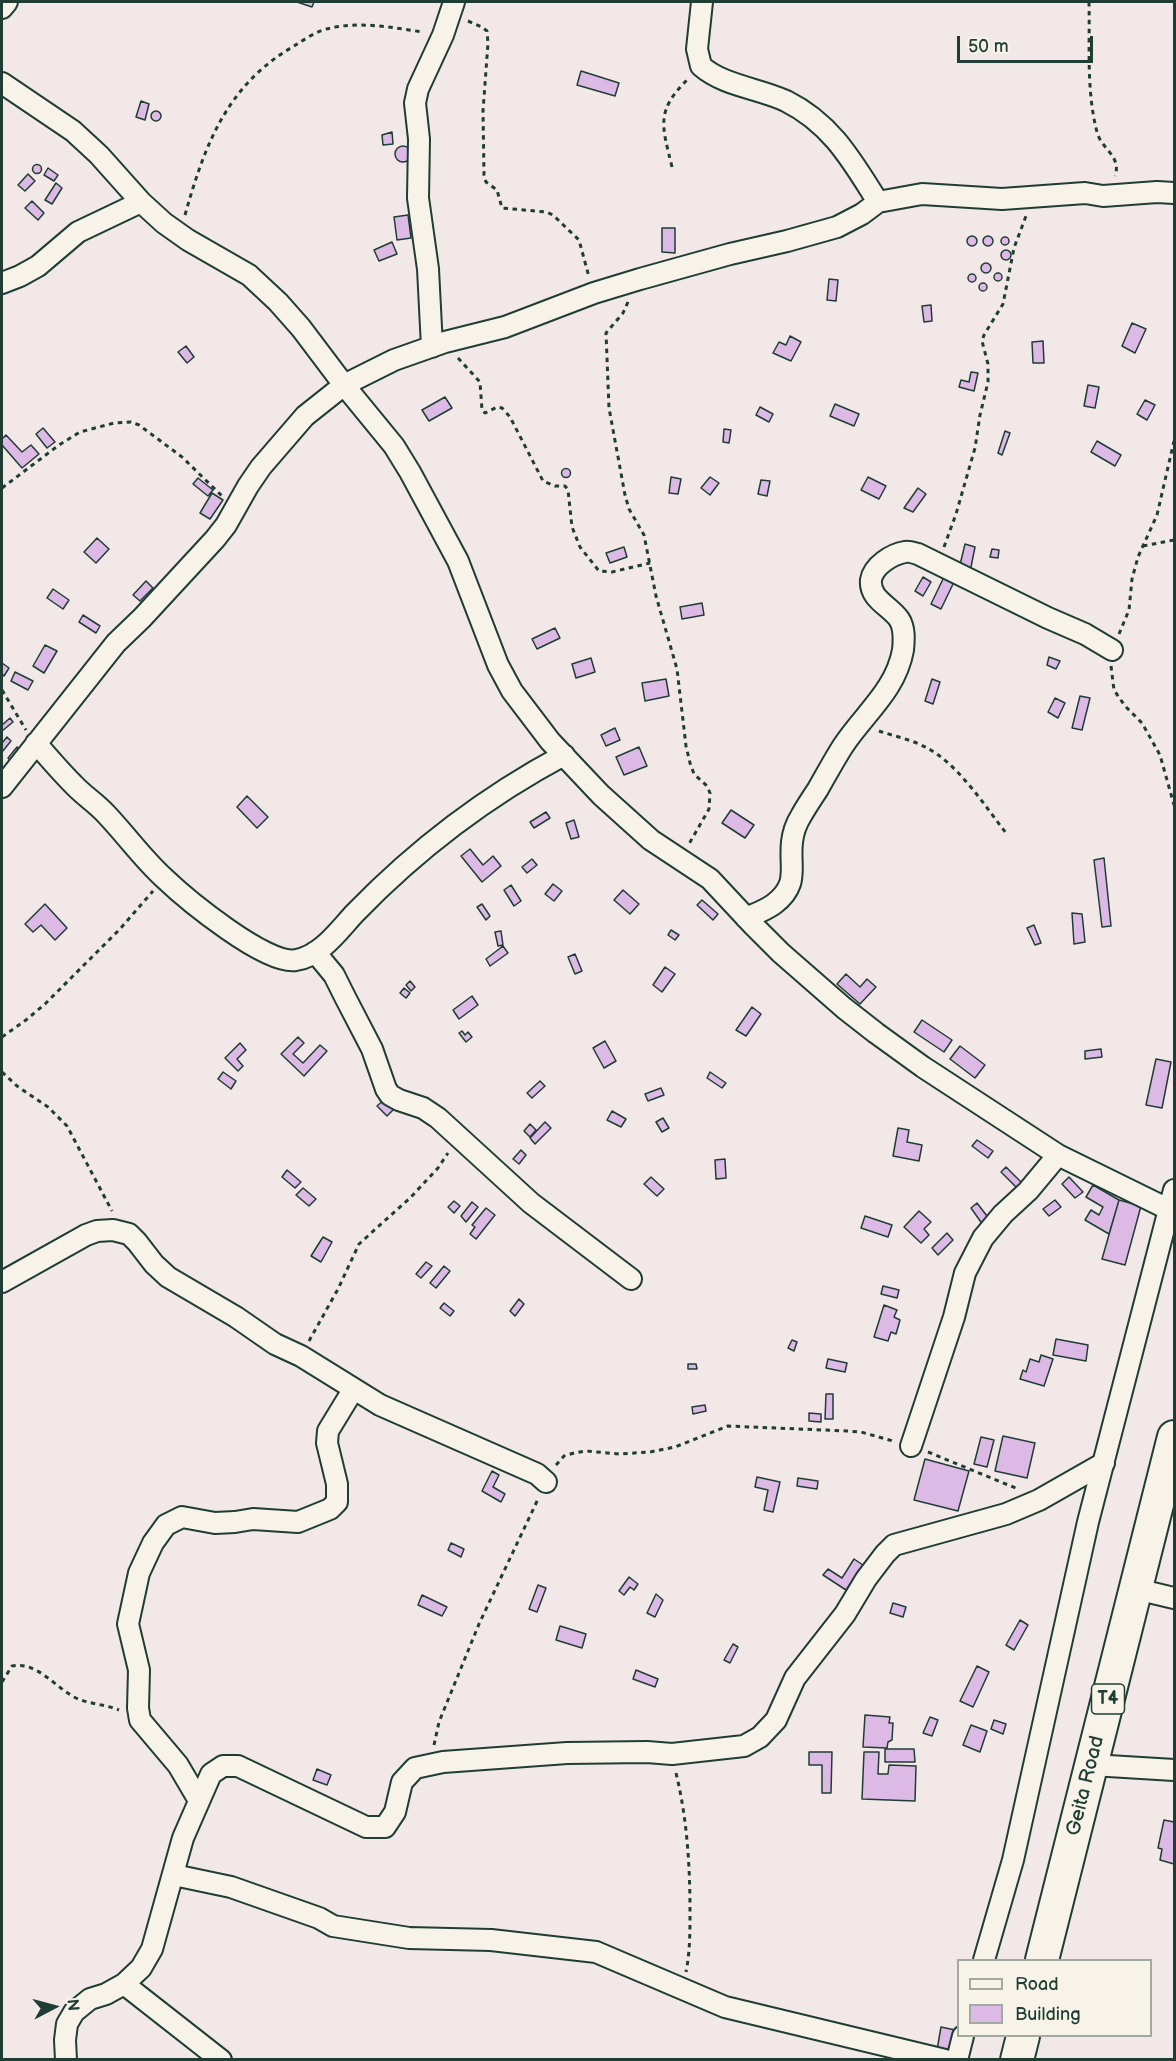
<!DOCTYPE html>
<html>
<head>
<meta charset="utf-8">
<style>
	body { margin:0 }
	#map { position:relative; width:1176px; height:2061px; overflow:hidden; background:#f2e8e7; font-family:"Balsamiq Sans",sans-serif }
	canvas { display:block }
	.frame { position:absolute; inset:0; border:3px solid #1f3d34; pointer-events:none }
	.legend { position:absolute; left:957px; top:1959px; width:195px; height:78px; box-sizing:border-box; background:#f7f3e8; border:2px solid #a1aaa0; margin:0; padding:8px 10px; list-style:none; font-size:18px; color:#1f3d34 }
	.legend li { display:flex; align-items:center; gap:12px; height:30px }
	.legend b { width:30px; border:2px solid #a1aaa0 }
	.north { position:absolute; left:24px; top:1977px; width:60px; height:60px; -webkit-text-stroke:4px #f7f3e8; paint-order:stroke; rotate:84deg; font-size:16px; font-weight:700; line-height:24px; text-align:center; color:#1f3d34 }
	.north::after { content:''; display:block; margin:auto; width:21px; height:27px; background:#1f3d34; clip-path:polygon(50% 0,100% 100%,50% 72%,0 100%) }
	.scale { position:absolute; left:957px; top:36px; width:136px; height:27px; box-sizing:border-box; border:3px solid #1f3d34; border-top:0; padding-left:8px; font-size:18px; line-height:21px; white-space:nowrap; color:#1f3d34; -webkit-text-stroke:4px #f7f3e8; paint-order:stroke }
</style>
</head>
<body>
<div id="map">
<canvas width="1176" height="2061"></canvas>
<div class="frame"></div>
<ul class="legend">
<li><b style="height:8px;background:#f7f3e8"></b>Road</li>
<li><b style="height:16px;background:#ddbae5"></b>Building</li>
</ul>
<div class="north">N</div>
<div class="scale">50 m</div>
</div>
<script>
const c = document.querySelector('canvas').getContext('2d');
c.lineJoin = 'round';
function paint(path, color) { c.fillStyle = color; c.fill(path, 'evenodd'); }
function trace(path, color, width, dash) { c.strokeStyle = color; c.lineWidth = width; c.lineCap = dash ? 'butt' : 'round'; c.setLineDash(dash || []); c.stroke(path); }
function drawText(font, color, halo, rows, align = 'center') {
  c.font = font + ' "Balsamiq Sans",sans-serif'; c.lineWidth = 4.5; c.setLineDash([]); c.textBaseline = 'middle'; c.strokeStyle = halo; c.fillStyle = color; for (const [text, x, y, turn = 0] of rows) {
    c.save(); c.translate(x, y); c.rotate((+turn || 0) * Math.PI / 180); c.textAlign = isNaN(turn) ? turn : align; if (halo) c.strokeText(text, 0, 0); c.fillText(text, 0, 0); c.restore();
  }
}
const building = new Path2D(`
	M297,2H314L312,7Z
	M581,71L619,83L615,96L577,85Z
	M141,101L149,104L145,120L136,117Z
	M151 116a5 5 0 1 1 10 0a5 5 0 1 1-10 0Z
	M392,132L393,144L383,145L382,135Z
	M395 154a8 8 0 1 1 16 0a8 8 0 1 1-16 0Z
	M32.5 169a4.5 4.5 0 1 1 9 0a4.5 4.5 0 1 1-9 0Z
	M48,168L58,175L54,181L44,175Z
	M28,174L35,181L25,191L18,185Z
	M56,183L62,188L52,204L45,200Z
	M32,201L44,213L38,220L25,208Z
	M408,215L411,238L397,240L394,217Z
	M662,228H675V253L662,252Z
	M983 241a5 5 0 1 1 10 0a5 5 0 1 1-10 0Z
	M967 241a5 5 0 1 1 10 0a5 5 0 1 1-10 0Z
	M1001 241a4 4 0 1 1 8 0a4 4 0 1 1-8 0Z
	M392,242L397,254L379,261L374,250Z
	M1001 255a5 5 0 1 1 10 0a5 5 0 1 1-10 0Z
	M981 268a5 5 0 1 1 10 0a5 5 0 1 1-10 0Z
	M994 277a4 4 0 1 1 8 0a4 4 0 1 1-8 0Z
	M968 278a4 4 0 1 1 8 0a4 4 0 1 1-8 0Z
	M829,279L838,280L836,301L827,300Z
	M979 287a4 4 0 1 1 8 0a4 4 0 1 1-8 0Z
	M931,305L932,321L924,322L922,306Z
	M1132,323L1146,329L1135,353L1122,346Z
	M790,336L801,342L791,361L773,353L779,342L786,345Z
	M1043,341L1044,363H1033L1032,342Z
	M186,346L194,357L187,363L178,352Z
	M971,372L978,373L974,391L959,387L961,380L969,382Z
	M1088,385L1099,387L1095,408L1084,406Z
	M445,397L452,408L429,421L422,410Z
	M1145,400L1155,405L1147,420L1137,414Z
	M835,404L859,414L854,426L830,416Z
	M760,407L773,414L769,422L756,415Z
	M43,428L55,442L47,448L36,434Z
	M724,429L731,430L729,443L723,442Z
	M1005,431L1010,433L1002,455L998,453Z
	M6,435L22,452L31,445L39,454L22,468L2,445V439Z
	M1097,441L1121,455L1115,466L1091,452Z
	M561.5 473a4.5 4.5 0 1 1 9 0a4.5 4.5 0 1 1-9 0Z
	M671,477L681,479L678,494L669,493Z
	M710,477L719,483L710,495L701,488Z
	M868,477L886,486L879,499L861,490Z
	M198,478L213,490L208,496L193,484Z
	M761,480L770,481L767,496L758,494Z
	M918,488L926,494L913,512L904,508Z
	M212,493L223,500L210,519L200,513Z
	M97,538L109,549L96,563L84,552Z
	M965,544L975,547L970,572L959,569Z
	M624,547L627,557L610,563L606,553Z
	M992,549L999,550L998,558L990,557Z
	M923,577L931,582L923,596L915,591Z
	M944,577L954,582L941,609L931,604Z
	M146,581L153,588L140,601L133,595Z
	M53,589L69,600L63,609L47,598Z
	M702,603L704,615L682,619L680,607Z
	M83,615L100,626L96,633L79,622Z
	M555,628L560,638L537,649L532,639Z
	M45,645L57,651L44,673L33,666Z
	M1049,657L1060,661L1056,669L1047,665Z
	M591,658L595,672L576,678L572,664Z
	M2,663L9,668L4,676L2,674Z
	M15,672L33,681L28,690L11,681Z
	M666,679L669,696L645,701L642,683Z
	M932,679L940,682L933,704L925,701Z
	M1080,696L1090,698L1082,730L1072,728Z
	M1055,698L1065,703L1058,718L1048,712Z
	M10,718L13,722L2,731V725Z
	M615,728L620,740L606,746L601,735Z
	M7,737L11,741L2,752V743Z
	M17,747L20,750L11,761L8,758Z
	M639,747L647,766L624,775L616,757Z
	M247,796L268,817L257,828L237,807Z
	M731,810L754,825L745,838L722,823Z
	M546,812L550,818L534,828L530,822Z
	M574,820L579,837L571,839L566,823Z
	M470,849L483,865L493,856L501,866L482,882L461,856Z
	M1104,858L1111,926L1102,927L1094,860Z
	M532,859L537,865L527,873L522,867Z
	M553,884L562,891L554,901L545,894Z
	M511,885L521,901L514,906L504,890Z
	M623,890L639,904L630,914L614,900Z
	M702,900L718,914L713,920L697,905Z
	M45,904L67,928L55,940L41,925L33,932L25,924Z
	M482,904L490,916L486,920L477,907Z
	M1072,913L1082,914L1085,942L1074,944Z
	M1034,925L1041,943L1035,945L1027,928Z
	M671,930L679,935L675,940L668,935Z
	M501,931L503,945L498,946L495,932Z
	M503,946L508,953L490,966L486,959Z
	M575,954L582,971L575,974L568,957Z
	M665,967L675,974L662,992L653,985Z
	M846,974L860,987L867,979L876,987L860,1004L837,984Z
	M410,981L415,987L411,991L406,985Z
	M404,988L410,993L406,998L400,993Z
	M472,996L478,1005L459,1019L453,1010Z
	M752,1007L761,1014L746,1036L736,1030Z
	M922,1020L952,1040L944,1052L914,1032Z
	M462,1031L465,1035L468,1032L472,1037L466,1042L459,1033Z
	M298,1037L304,1043L293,1054L303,1063L320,1045L327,1051L304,1076L281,1054Z
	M605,1041L616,1061L604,1068L593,1048Z
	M240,1043L246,1050L237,1059L243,1066L238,1071L225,1058Z
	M960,1046L985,1065L975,1078L950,1059Z
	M1101,1049L1102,1057L1085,1059V1051Z
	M1156,1059L1171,1062L1162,1108L1146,1105Z
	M223,1072L236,1081L231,1089L218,1079Z
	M710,1072L726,1083L722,1088L707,1078Z
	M540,1081L545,1086L532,1098L527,1093Z
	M661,1088L664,1095L648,1101L645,1094Z
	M387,1097L396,1107L387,1116L377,1106Z
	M612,1111L626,1119L621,1127L607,1120Z
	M663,1118L669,1128L662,1132L656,1122Z
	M545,1122L551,1128L535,1144L530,1138Z
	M530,1124L536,1130L530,1137L524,1131Z
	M898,1128L909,1130L907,1142L922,1145L919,1161L893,1156Z
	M977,1140L993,1151L988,1158L972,1146Z
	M521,1150L526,1155L519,1164L513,1159Z
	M725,1159L726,1178L716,1179L715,1160Z
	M1006,1167L1023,1184L1018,1189L1001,1172Z
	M287,1170L301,1182L295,1188L282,1177Z
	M651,1177L664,1189L657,1196L644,1184Z
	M1069,1177L1083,1192L1075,1198L1062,1184Z
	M1093,1185L1119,1200L1109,1234L1085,1220L1091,1210L1099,1215L1103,1207L1086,1197Z
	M303,1188L316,1199L309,1206L296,1195Z
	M1055,1200L1061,1207L1049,1216L1043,1209Z
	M1119,1200L1141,1206L1125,1265L1102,1259Z
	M454,1201L460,1206L454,1213L448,1207Z
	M472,1202L478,1207L466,1222L461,1216Z
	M977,1203L990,1220L983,1225L971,1208Z
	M486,1208L495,1215L476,1239L470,1234L475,1227L472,1225Z
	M919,1211L931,1222L924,1229L929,1235L921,1243L904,1227Z
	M865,1216L892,1225L888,1237L861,1228Z
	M947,1233L953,1240L938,1255L932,1248Z
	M323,1237L332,1242L321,1262L311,1256Z
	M426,1262L432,1266L421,1278L416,1274Z
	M444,1266L450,1271L436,1288L430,1283Z
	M883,1286L899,1290L897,1298L881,1294Z
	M519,1299L524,1304L515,1316L510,1311Z
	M444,1303L454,1311L450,1316L440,1308Z
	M884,1305L897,1310L894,1317L900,1320L896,1334L891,1332L888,1341L874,1337Z
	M1056,1339L1088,1345L1086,1361L1053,1355Z
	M792,1340L797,1342L794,1351L788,1348Z
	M1041,1355L1053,1359L1044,1386L1020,1379L1023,1370L1026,1372L1030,1359L1039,1362Z
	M828,1359L847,1363L845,1372L826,1368Z
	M688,1364H696L697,1369H688Z
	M826,1394H833V1419H825Z
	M705,1405L706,1411L693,1414L692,1407Z
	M809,1413L821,1414V1422L809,1421Z
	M1003,1436L1035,1443L1027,1478L995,1471Z
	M981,1437L994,1440L987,1467L974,1464Z
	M925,1459L969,1471L958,1511L914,1500Z
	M492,1471L499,1475L493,1487L505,1494L501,1502L482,1491Z
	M757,1477L780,1482L773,1512L764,1510L768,1490L755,1487Z
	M798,1478L818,1481L817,1489L797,1486Z
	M451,1543L464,1549L461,1557L448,1550Z
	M854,1559L863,1565L846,1590L823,1575L828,1569L842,1578Z
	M629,1577L638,1584L634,1590L630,1587L624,1595L619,1591Z
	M538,1585L546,1588L537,1612L529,1609Z
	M656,1594L663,1600L655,1617L647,1613Z
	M422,1595L447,1607L442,1616L418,1605Z
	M893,1603L906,1607L903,1617L890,1613Z
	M1020,1620L1028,1625L1014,1650L1006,1645Z
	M560,1626L586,1634L582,1648L556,1640Z
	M733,1644L738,1647L730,1663L724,1660Z
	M977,1666L989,1672L973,1707L960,1701Z
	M636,1670L658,1679L655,1687L633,1679Z
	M865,1715L890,1717L889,1723H893L892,1740L888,1742L887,1748L863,1747Z
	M930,1717L938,1720L932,1736L923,1733Z
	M994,1720L1006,1724L1003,1734L991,1729Z
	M971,1725L987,1731L980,1752L963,1745Z
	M885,1749H914L915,1762H885Z
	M809,1752H832L831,1793H822V1765H809Z
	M864,1752H879L878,1774H888L889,1765L916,1766L915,1801L862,1799Z
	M317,1769L331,1775L327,1785L313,1780Z
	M1164,1820L1174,1822V1864L1160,1860L1162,1849L1158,1848Z
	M941,2027L955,2030L950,2052L937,2050Z`);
const path = new Path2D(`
	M1089,2C1090,45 1086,90 1097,132C1101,149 1122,156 1115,176
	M468,21L482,27L487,31L488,43L483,111L484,175L486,182L497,190L502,208L546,212L553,215L579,240L589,277
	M672,167C662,125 655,111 689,78
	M185,215C205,144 227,85 294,46C305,39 318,30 331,28C361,21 394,28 423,32
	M628,302L623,313L606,333L609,408L625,495L629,509L644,535L656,596L677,669L686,746L690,763L694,774L707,786L710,793L709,809L689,844
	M458,358L480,382L482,410L485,413L497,407L502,408L510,417L543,481L555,486H565L568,490L572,527L580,547L599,571L612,572L650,563
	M2,488L59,445L80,432L114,423L131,422L139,425L182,457L223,497
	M1143,546L1174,540
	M944,547L956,514L975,448L980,415L988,382V364L982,341L984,335L1003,304L1014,248L1026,216
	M1119,634L1129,610L1132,579L1138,557L1157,515L1174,441
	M1111,666L1114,690L1125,706L1142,723L1160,755L1174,805
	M2,690L26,730
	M879,731C894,736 913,740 927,748C958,764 985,806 1006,833
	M2,1037L26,1020L45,1004L120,929L153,891
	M2,1072L17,1086L48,1107L67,1126L112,1211
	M309,1341L338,1289L359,1244L411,1197L438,1168L448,1153
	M928,1452L1018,1489
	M556,1465L564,1456L574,1453L586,1451L619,1454L650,1452L675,1447L728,1426L847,1431L861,1432L893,1441
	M2,1682L12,1666C36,1661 54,1686 74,1697C88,1704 104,1704 119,1710
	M434,1745L439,1722L479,1624L539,1497
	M676,1773C687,1818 690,1865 690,1912C690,1932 690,1952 686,1972`);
const minor = new Path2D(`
	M702,2L697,49L701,66C724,86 758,88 786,101C832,124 852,161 878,202
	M2,8L7,2
	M2,83L73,131L99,155L141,202L164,223L188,240L249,275L278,302L301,328L344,385L394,446L410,472L458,561L498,665L512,691L550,741L601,795L651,840L710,879L753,925L781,953L844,1008L876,1033L923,1067L1058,1155L1170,1210
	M2,283L20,276L38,266L78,232L141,202
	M432,347L428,269L418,198L419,139L415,103L418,89L443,35L454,2
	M36,743C48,757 60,771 73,784C83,795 96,803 106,814C126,835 143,859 164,878C186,899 267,966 296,960C321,956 339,930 355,913C416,850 487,796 564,755
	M2,787L116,643L142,618L215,539L226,525L248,486L261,467L305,416L344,385L394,360L445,342L505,327L594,293L640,279L730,254L787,241L837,227L862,214L878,202L922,194L1002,199L1085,193L1103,196L1157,192L1174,193
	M746,918C755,914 766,910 774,904C800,884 789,868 792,842C793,833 796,824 801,816C806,807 812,798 818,789C826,775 834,760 843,746C864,714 896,690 903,650C904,640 905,628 899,619C890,606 869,599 871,580C873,566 892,554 905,552C909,551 914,553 918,554L1048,618L1085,634L1112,650
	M315,952L334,975L345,997L372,1049L386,1089L390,1095L399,1100L423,1108L438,1118L531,1203L631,1279
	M2,1282L86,1235L97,1231L113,1230L129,1234L137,1242L154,1264L168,1277L236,1317L275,1344L301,1356L380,1405L537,1474L546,1482
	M911,1446L954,1317L965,1273L983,1238L1003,1214L1028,1191L1058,1155
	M1136,1589L1174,1598
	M1092,1765L1174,1770
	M198,1799L178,1765L140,1720L138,1708L139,1670L128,1624L139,1573L153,1543L166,1525L182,1517L215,1523L235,1522L253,1519L298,1522L330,1509L337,1502V1484L327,1443L328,1431L353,1390
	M174,1875L231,1887L319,1918L333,1926L409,1938L491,1940L596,1952L725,2007L945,2060
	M984,1960L1013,1860L1088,1522L1174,1190
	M124,1984L221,2060
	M66,2060L65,2040L67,2024L74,2012L90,1999L106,1994L124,1984L141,1968L152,1949L183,1838L211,1774L223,1766H238L366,1827H385L395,1812L402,1782L415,1768L443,1762L567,1753L647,1752L672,1754L744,1746L760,1737L776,1720L795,1678L845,1614L866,1579L885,1554L894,1545L1006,1514L1039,1500L1104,1463
	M957,2060L963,2036`);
const trunk = new Path2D(`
	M1042,1960L1174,1437
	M1017,2060L1023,2036`);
const shields = [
	[1108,1699,33]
];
const shieldNames = [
	["T4",1108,1699]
];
const streetNames = [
	["Geita Road",1086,1786,-76]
];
paint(building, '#ddbae5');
trace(building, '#1f3d34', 1.5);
trace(minor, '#1f3d34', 24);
trace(trunk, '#1f3d34', 36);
trace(path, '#1f3d34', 3, [4.5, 4.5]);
trace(minor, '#f7f3e8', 20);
trace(trunk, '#f7f3e8', 32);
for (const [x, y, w] of shields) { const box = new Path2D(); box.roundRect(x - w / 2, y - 15, w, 30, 4.5); c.fillStyle = '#f7f3e8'; c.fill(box); trace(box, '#1f3d34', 1.5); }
drawText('bold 18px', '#1f3d34', null, shieldNames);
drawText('20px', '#1f3d34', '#f7f3e8', streetNames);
</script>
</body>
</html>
